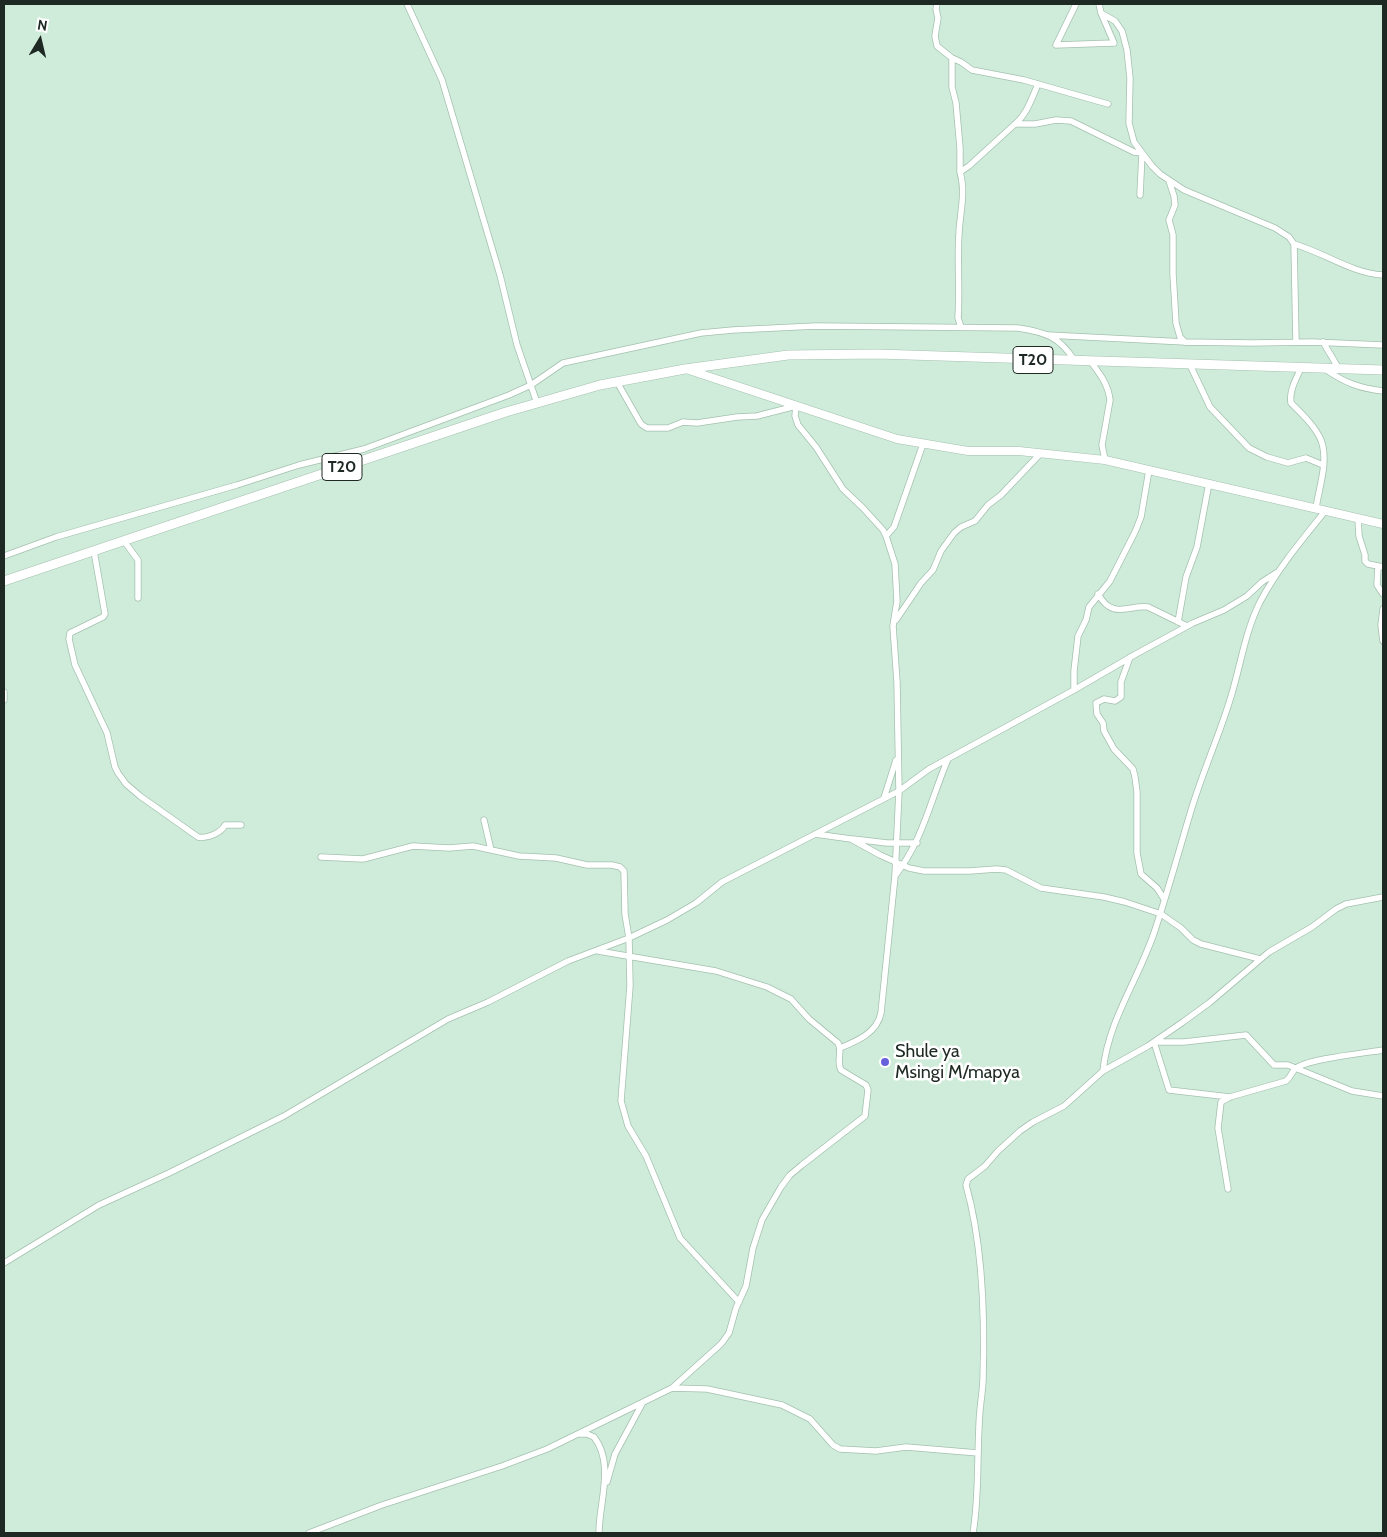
<!DOCTYPE html>
<html>
<head>
<meta charset="utf-8">
<style>
	body { margin:0 }
	#map { position:relative; width:1387px; height:1537px; overflow:hidden; background:#cfebda; font-family:Cabin,sans-serif }
	canvas { display:block }
	.frame { position:absolute; inset:0; border:5px solid #1e2923; pointer-events:none }
	.north { position:absolute; left:15px; top:15px; width:50px; height:50px; -webkit-text-stroke:4px #fff; paint-order:stroke; rotate:9deg; font-size:14px; font-weight:700; line-height:20px; text-align:center; color:#1e2923 }
	.north::after { content:''; display:block; margin:auto; width:18px; height:22px; background:#1e2923; clip-path:polygon(50% 0,100% 100%,50% 72%,0 100%) }
</style>
</head>
<body>
<div id="map">
<canvas width="1387" height="1537"></canvas>
<div class="frame"></div>
<div class="north">N</div>
</div>
<script>
const c = document.querySelector('canvas').getContext('2d');
c.lineJoin = 'round';
function trace(path, color, width, dash) { c.strokeStyle = color; c.lineWidth = width; c.lineCap = dash ? 'butt' : 'round'; c.setLineDash(dash || []); c.stroke(path); }
function drawText(font, color, halo, rows, align = 'center') {
  c.font = font + ' Cabin,sans-serif'; c.lineWidth = 5; c.setLineDash([]); c.textBaseline = 'middle'; c.strokeStyle = halo; c.fillStyle = color; for (const [text, x, y, turn = 0] of rows) {
    c.save(); c.translate(x, y); c.rotate((+turn || 0) * Math.PI / 180); c.textAlign = isNaN(turn) ? turn : align; if (halo) c.strokeText(text, 0, 0); c.fillText(text, 0, 0); c.restore();
  }
}
const minor = new Path2D(`
	M407,4L442,80L500,275L517,345L537,403
	M937,4L936,9L938,18L935,36L937,46L952,58L961,62L972,70L1024,80L1108,104
	M1076,4L1056,45L1114,43L1101,13
	M1099,4L1101,13L1115,21L1122,31L1127,50L1130,78L1129,123L1134,142L1152,166L1160,174L1184,190L1275,228L1289,237L1294,244L1296,342
	M952,58V87L956,103L960,148V172
	M1015,124C1027,114 1032,98 1038,84
	M1169,181L1174,196L1175,205L1169,220L1173,235V274L1176,323L1180,337L1185,342
	M1294,244C1325,253 1351,273 1383,275
	M961,327L958,318C960,290 957,261 959,233C960,212 966,193 960,172L969,166L1015,124H1035L1056,120L1071,121L1134,152L1142,153L1140,195
	M1048,335L1185,342L1252,343L1312,342L1383,345
	M1323,342L1339,369
	M1091,362C1100,374 1108,384 1110,400L1102,445L1105,460
	M1190,365L1210,407L1249,448L1267,457L1288,463L1306,458L1323,465
	M1301,368C1296,379 1289,391 1291,403C1302,414 1315,426 1321,440C1329,461 1319,487 1316,508
	M1325,369C1345,383 1359,388 1383,391
	M617,382L641,424L647,428H668L683,422L697,423L737,417L757,416L796,406L795,416L798,425L816,447L843,489L863,508L883,530L886,536L895,564L897,601L893,626L897,682L899,791L895,876L881,1013C877,1033 857,1041 840,1048
	M1358,518L1359,536L1365,555V561L1368,564L1383,567
	M886,536L894,527L923,444
	M124,541L138,560V598
	M94,551L105,614L103,617L70,633L69,639L75,665L107,733L115,767L118,773L126,784L140,796L198,837C207,839 221,833 225,825H241
	M4,556L56,537L237,485L299,465L364,449L509,395L531,385L563,363L701,333L733,330L816,326L1018,328C1045,332 1060,337 1074,360
	M1378,566L1377,585L1383,594
	M1098,594C1113,620 1127,605 1148,607L1187,626
	M1383,609L1381,625L1383,641
	M896,620L921,583L933,570L941,551L954,533L961,527L975,521L988,505L1001,495L1041,453
	M1178,622L1186,577L1197,547L1209,483
	M1130,657L1121,682V697L1115,701L1104,699L1096,703L1097,714L1103,723L1104,731L1114,749L1133,769L1135,777L1137,792V853L1141,874L1157,888L1164,899
	M1074,690V671L1078,636L1086,620L1089,607L1110,581L1135,532L1141,517L1149,470
	M4,692V700
	M884,798L896,760
	M484,820L491,850
	M815,834L851,839L880,855L909,868L924,871H970L996,869L1006,870L1041,888L1104,897L1125,902L1161,914L1181,928L1193,940L1201,944L1260,959
	M853,839L887,843H917
	M321,857L363,859L413,846L449,848L473,846L519,856L556,858L587,865H612L620,867L624,871L625,914L629,938L630,986L621,1101L628,1126L646,1156L680,1238L739,1302
	M895,876C924,838 930,801 948,759
	M1103,1071C1108,1021 1138,980 1154,933C1167,894 1178,854 1190,814C1201,776 1217,741 1229,703C1240,670 1244,634 1260,602C1278,568 1302,540 1326,510
	M1230,1097L1169,1090L1154,1042H1184L1246,1035L1274,1065H1288L1352,1091L1383,1096
	M1228,1189L1218,1128L1221,1102L1230,1097L1286,1081C1291,1077 1291,1073 1295,1069C1305,1059 1366,1053 1383,1050
	M4,1263L99,1205L169,1173L284,1116L448,1019L488,1002L568,961L629,938L667,920L696,903L722,882L899,791L929,769L1074,690L1136,654L1193,623L1224,610L1247,596L1262,582L1276,573
	M672,1388L707,1389L782,1405L810,1419L833,1445L840,1449L876,1451L906,1447L978,1453
	M579,1434H587L594,1437C615,1464 599,1502 599,1533
	M607,1482L615,1454L642,1404
	M309,1533L382,1505L502,1466L547,1449L672,1388L721,1344L729,1333L736,1308L746,1286L753,1248L762,1220L781,1187L790,1175L802,1165L865,1116L868,1090L866,1085L841,1070C836,1061 843,1051 838,1043L809,1019L791,999L767,987L716,971L598,951
	M973,1533C979,1498 977,1463 979,1427C979,1412 982,1397 983,1381C985,1319 983,1245 966,1185L968,1179L985,1166L998,1151L1020,1131L1033,1122L1064,1106L1103,1071L1148,1046L1183,1022L1209,1003L1269,952L1312,927L1336,909L1346,904L1383,897`);
const tertiary = new Path2D(`
	M686,369L897,439L968,451H1019L1105,460L1383,524`);
const primary = new Path2D(`
	M4,581L506,412L600,385L685,369L788,355L877,354L1383,370`);
const markers = [
	[885,1062,5,"#6660da"]
];
const shields = [
	[1033,360,40],
	[342,467,40]
];
const shieldNames = [
	["T20",1033,360],
	["T20",342,467]
];
const poiNames = [
	["Shule ya",895,1052],
	["Msingi M/mapya",895,1073]
];
trace(minor, '#a4c0af', 7);
trace(tertiary, '#a4c0af', 9);
trace(primary, '#a4c0af', 10);
trace(minor, '#fff', 5.5);
trace(tertiary, '#fff', 8);
trace(primary, '#fff', 9);
for (const [x, y, r, color] of markers) { const dot = new Path2D(); dot.arc(x, y, r, 0, 2 * Math.PI); c.fillStyle = color; c.fill(dot); trace(dot, '#fff', 2); }
for (const [x, y, w] of shields) { const box = new Path2D(); box.roundRect(x - w / 2, y - 13.5, w, 27, 4); c.fillStyle = '#fff'; c.fill(box); trace(box, '#1e2923', 1); }
drawText('bold 16px', '#1e2923', null, shieldNames);
drawText('18px', '#1e2923', '#fff', poiNames, 'left');
</script>
</body>
</html>
